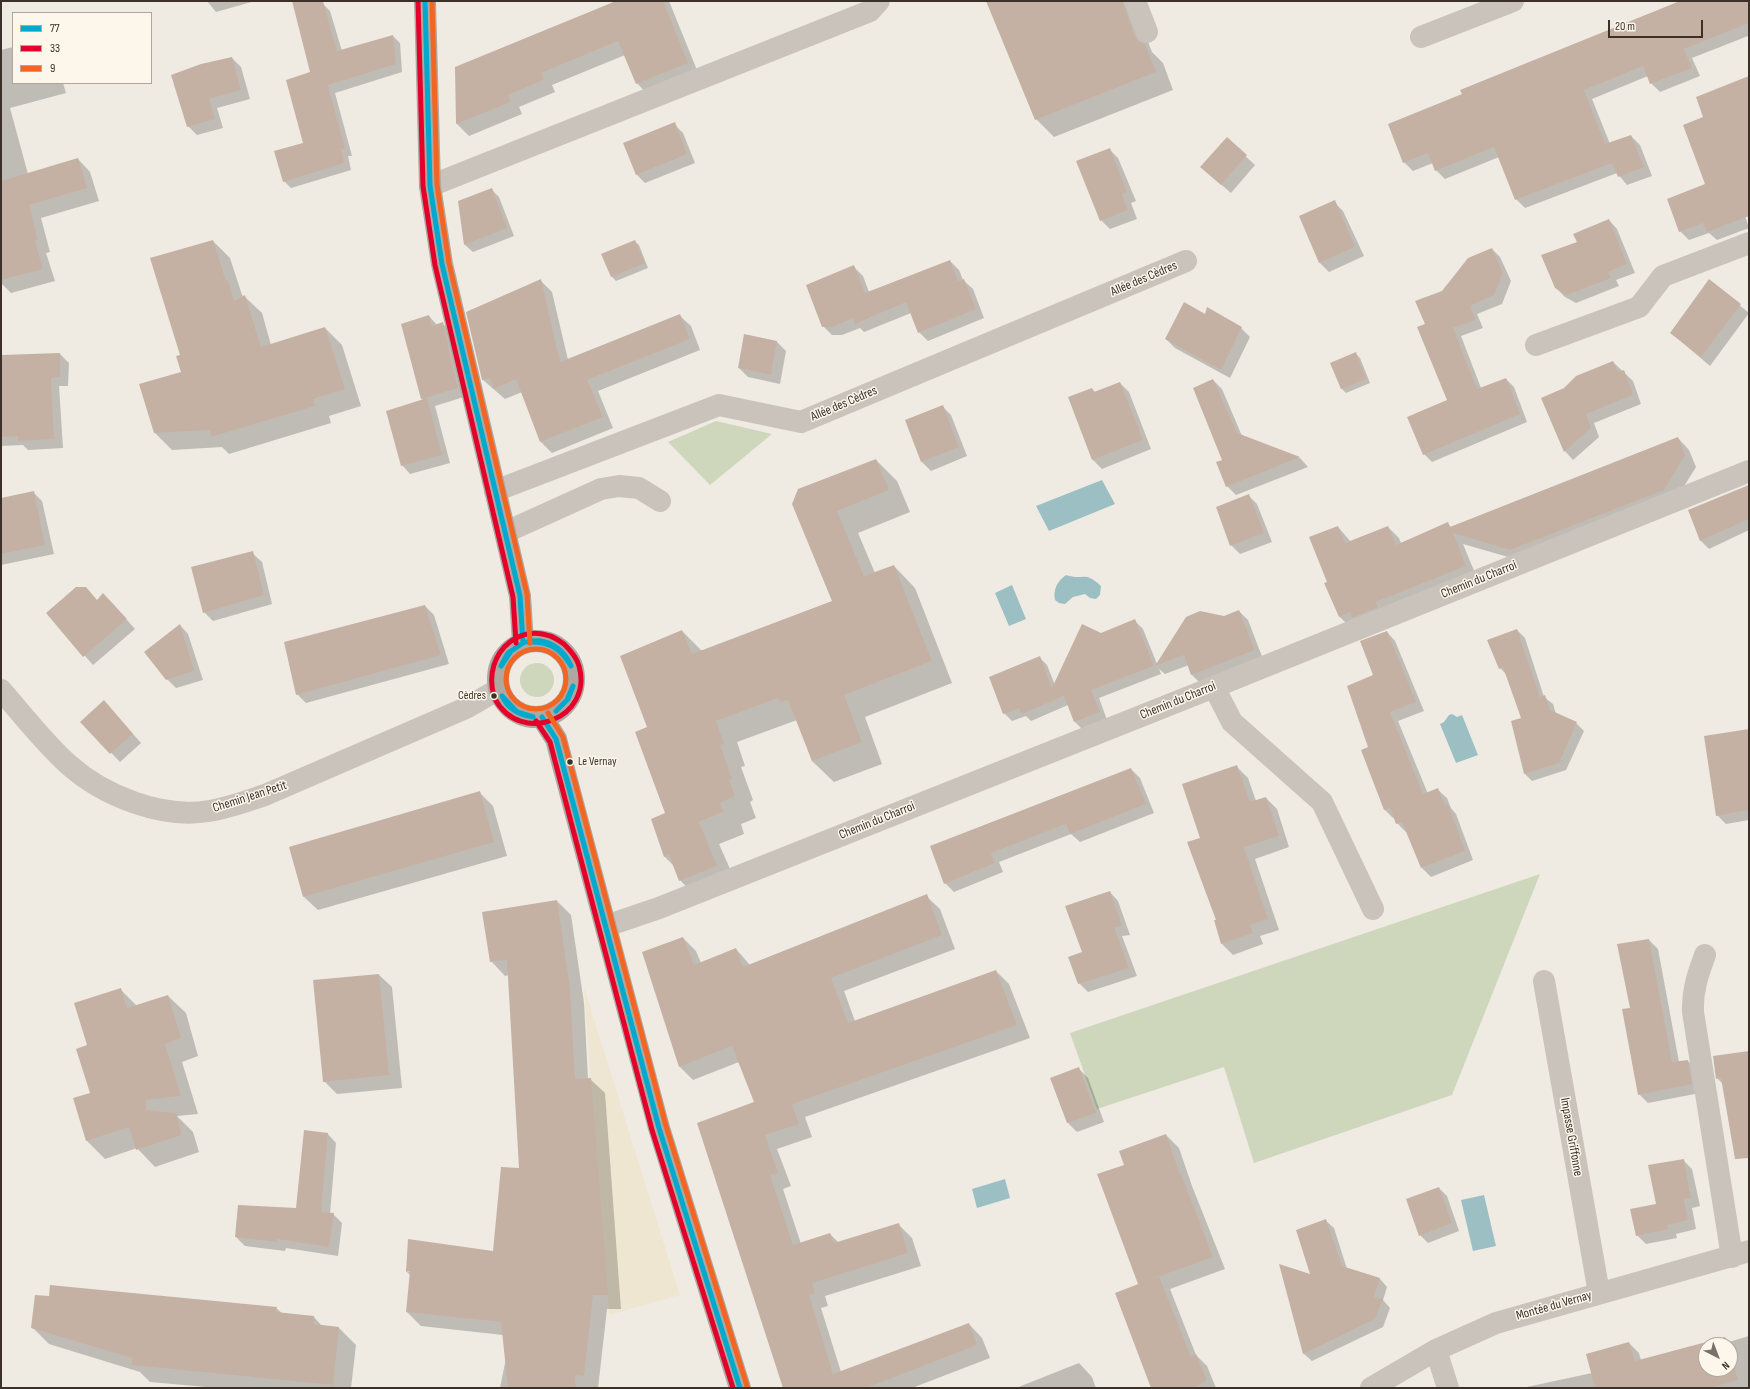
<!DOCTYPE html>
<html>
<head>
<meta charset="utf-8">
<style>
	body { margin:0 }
	#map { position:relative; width:1750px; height:1389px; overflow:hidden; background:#efebe3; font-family:"Sofia Sans Condensed",sans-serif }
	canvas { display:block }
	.frame { position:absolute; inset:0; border:2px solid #3b3129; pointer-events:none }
	.legend { position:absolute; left:12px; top:12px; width:140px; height:72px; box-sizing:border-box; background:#fcf6eb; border:1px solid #afa79d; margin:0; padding:5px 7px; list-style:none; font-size:12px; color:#3b3129 }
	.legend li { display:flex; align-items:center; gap:8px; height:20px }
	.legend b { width:20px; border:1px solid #afa79d }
	.north { position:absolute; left:1698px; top:1337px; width:40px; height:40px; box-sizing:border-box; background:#fcf6eb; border:1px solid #afa79d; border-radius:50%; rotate:138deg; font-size:11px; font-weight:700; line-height:16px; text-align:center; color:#3b3129 }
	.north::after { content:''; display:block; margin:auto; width:14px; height:18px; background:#7a726a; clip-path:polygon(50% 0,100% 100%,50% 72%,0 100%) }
	.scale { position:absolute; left:1608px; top:20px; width:95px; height:18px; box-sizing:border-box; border:2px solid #3b3129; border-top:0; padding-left:5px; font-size:12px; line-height:14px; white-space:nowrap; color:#3b3129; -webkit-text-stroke:3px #fcf6eb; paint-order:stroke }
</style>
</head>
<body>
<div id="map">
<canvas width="1750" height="1389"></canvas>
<div class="frame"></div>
<ul class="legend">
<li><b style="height:5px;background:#00a9ce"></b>77</li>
<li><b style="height:5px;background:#e4002b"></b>33</li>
<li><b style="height:5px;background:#f26522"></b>9</li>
</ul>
<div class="north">N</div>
<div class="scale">20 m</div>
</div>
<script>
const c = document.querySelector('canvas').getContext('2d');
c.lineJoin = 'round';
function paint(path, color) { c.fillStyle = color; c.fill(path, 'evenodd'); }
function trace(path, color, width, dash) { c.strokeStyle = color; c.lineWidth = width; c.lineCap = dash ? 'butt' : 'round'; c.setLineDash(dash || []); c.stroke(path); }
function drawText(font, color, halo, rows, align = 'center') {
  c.font = font + ' "Sofia Sans Condensed",sans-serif'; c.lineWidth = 3; c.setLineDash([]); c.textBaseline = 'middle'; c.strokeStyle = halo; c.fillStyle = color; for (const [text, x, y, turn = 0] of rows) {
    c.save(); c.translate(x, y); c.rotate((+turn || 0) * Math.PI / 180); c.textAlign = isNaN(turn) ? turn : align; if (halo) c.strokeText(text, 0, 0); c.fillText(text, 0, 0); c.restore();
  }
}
const green = new Path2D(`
	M716,421L772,434L710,485L668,442Z
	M520 680a17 17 0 1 1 34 0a17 17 0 1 1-34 0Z
	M1540,874L1452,1095L1254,1163L1224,1067L1097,1109L1070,1033Z`);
const plaza = new Path2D(`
	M584,987L680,1295L609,1315L596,1154Z`);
const water = new Path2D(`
	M1102,480L1115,504L1049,531L1036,506Z
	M1066,575C1084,581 1084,570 1101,586L1100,595L1096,599L1090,598L1085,594L1073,597L1065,604L1059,603L1055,600C1053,590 1057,581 1066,575Z
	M1012,585L1026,619L1009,626L995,593Z
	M1452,714L1457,717L1462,715L1478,755L1456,763L1440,724L1444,722L1449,715Z
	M1005,1179L1010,1198L977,1208L972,1189Z
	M1484,1195L1496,1246L1473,1251L1461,1200Z`);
const shadow = new Path2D(`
	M207,1H255L216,12Z
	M618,1H669L699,75L648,95L637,83L625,55L552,85L555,92L519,107L522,114L469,136L457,124L456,68Z
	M988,1H1138L1141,24L1152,52L1163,63L1173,90L1054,137L1036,119Z
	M1682,1H1749V37L1748,36L1692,58L1700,76L1660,92L1651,83L1648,76L1592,99L1610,144L1631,136L1640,145L1652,176L1627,185L1617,173L1525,208L1516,199L1499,157L1445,179L1436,170L1433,163L1413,171L1404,162L1463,94Z
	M323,4L330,11L342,51L393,36L400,43L402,72L335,93L352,156H348L351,170L291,188L284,181L305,144L312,73Z
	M13,47V83H63L66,93L10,108L28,174L78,159L90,172L99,201L41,218L50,252L46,253L55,281L11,293L1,283V50Z
	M232,58L241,67L250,99L217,108L223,128L197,135L188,126Z
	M1749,77V208L1743,210L1749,228L1717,240L1709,233L1689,240L1680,231L1707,185L1704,118Z
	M674,124L683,133L695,163L645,183L636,174Z
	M1227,139L1255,165L1231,193L1201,167Z
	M1109,149L1118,158L1136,201L1131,203L1137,219L1110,229L1101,220Z
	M491,189L499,197L514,236L473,252L465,245Z
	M1334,202L1343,211L1364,256L1329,272L1320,263L1301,216Z
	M1609,220L1617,229L1635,273L1616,280L1619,286L1576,303L1565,297L1556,288L1578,243Z
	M213,241L230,258L242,295L244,297H245L262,313L271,345L325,328L342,345L361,406L329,416L331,423L229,454L222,447L172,450L155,433L182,372L181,356Z
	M634,241L639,245L648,268L616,281L612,277L602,254Z
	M1492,249L1500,257L1511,281L1502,304L1477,314L1483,328L1461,336L1481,388L1506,379L1514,387L1527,422L1432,462L1424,454L1448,401L1426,325L1443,292Z
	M950,261L959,270L963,280L973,289L984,318L928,341L919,332L911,313L864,332L860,328L842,335H832L823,326L854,267L863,276L869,292Z
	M541,281L552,292L568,360L679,315L691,326L700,350L598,391L613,428L552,453L541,442L522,392L505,399L483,380Z
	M1710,281L1749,313L1710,366L1671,333Z
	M1205,315L1241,328L1250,337L1230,378L1175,348L1166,339Z
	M429,316L437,325L442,323L451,332L467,396L435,406L450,463L410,474L402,465L423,400L422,399Z
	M745,335L777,342L786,351L780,384L748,377L739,368Z
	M60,354L69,363L68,386H59L63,448L28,450L23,445L1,446V356Z
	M1356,354L1360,358L1370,383L1346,393L1342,389L1332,364Z
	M1613,362L1633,381L1641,404L1594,423L1599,437L1573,460L1565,451L1564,389Z
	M1213,380L1222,389L1242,436L1300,458L1308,467L1236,495L1227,486Z
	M1120,383L1129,392L1151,449L1102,469L1093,460L1092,389L1096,393Z
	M942,406L951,415L967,456L931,471L922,462L906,421Z
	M1678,438L1689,450L1696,467L1675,501L1522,561L1463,544L1477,578L1351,628L1339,616L1328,583L1338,527L1351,542L1388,527L1399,538L1401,543L1448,524L1451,527Z
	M876,460L897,481L910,512L858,533L875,573L894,566L915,588L952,683L865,717L882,764L834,782L812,761L797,720L737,742L745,766L741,767L753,800L750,802L756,818L741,824L744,834L719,844L738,887L701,902L680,880L674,866L665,857L653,820L666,814L648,728L682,631L702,651L833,602L793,504Z
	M1749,487V530L1709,549L1701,541L1690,511Z
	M33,492L42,501L54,554L1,565V499Z
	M1248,495L1257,504L1272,542L1240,554L1231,545Z
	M252,553L262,562L272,604L213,621L204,612Z
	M97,601L112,603L135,629L93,665L47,613Z
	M425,606L434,615L449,664L306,703L297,694Z
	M1239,611L1248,620L1263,659L1201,684L1192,675L1189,665L1165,674L1159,669L1161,674L1099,698L1107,720L1083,730L1075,722L1068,705L1031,721L1026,716L1012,721L1004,713L1039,657L1047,665L1055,685L1101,634L1135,621L1143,629L1157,664L1224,617Z
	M180,625L188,634L203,680L176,688L167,679Z
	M1517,630L1525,638L1544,697L1553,704L1556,714L1576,723L1584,731L1566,770L1532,781L1524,773L1522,718L1507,675L1500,668Z
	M1387,632L1395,641L1424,711L1398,721L1428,794L1438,790L1447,798L1451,808L1456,814L1473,860L1431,877L1422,868L1407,831L1406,832L1397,823L1395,818H1393L1384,809L1370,748L1374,676Z
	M104,701L141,743L120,762L82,722Z
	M1749,730V820L1726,824L1717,815Z
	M1237,767L1248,778L1256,801L1266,798L1277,809L1289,847L1255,859L1279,930L1260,936L1263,944L1233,955L1222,944L1201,838Z
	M1131,769L1140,778L1154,813L1080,842L1071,834L999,862L1003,872L954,892L945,883L931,847Z
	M479,792L493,806L507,856L318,910L304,897L290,847Z
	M1110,892L1118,901L1130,935L1122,936L1137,976L1088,992L1079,983L1083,953Z
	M926,896L940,909L955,949L844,991L855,1021L996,971L1009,984L1030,1038L805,1117L812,1137L777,1149L791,1186L783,1189L801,1244L830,1234L839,1243L898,1224L912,1238L921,1266L825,1296L828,1306L821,1308L841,1372L969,1324L982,1338L990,1358L912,1388H784L756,1103L739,1062L693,1080L680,1067L643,953L683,938L696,951L701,963L736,949L750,965Z
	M557,901L571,915L584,1003L588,1079H590L605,1093L621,1309H607L598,1388H500L506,1358L503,1335L421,1326L407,1312L411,1276L407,1272L494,1252L520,1169L509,975L505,976L491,961Z
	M1649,940L1658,949L1679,1062L1688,1061L1697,1070L1700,1093L1648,1103L1639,1094L1631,1009Z
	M379,975L392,987L402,1088L337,1094L324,1081Z
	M120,989L137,1006L168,996L186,1013L198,1056L182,1062L198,1114L177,1116L193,1132L199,1152L155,1167L137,1148L105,1159L87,1141L74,1099L92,1093L89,1046Z
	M1749,1052V1128L1724,1085L1717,1078Z
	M1079,1069L1088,1078L1104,1122L1077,1132L1068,1123Z
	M327,1133L336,1143L330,1214H333L342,1223L338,1256L286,1248L285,1251L245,1246L236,1237L297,1209Z
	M1166,1135L1179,1148L1192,1186L1225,1269L1170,1289L1196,1355L1207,1366L1216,1388H1152L1125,1165Z
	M1683,1160L1692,1169L1700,1206L1692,1208L1696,1229L1676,1234L1677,1238L1646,1244L1637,1235Z
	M1439,1188L1447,1196L1459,1231L1428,1243L1420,1235Z
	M1326,1221L1334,1228L1347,1269L1380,1279L1387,1287L1383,1300L1390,1308L1383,1327L1312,1361L1304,1354L1280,1265L1312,1275Z
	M276,1308L283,1314L314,1317L322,1326L339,1328L356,1345L351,1388H217L150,1382L140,1372L49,1344L32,1327Z
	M1749,1336V1388H1522L1592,1373L1629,1343L1639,1353L1641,1360L1725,1338L1729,1342ZM1706,1345H1730V1369H1706Z
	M1079,1363L1092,1377L1096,1388H1016Z`);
const building = new Path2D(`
	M292,1H323L337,51L393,35L396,64L328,85L345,149H341L344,163L283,182L274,151L303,143L286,80L310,72Z
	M616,1H663L688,63L636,84L618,41L541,73L544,80L508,95L511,102L456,124L455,67Z
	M986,1H1123L1135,37L1140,42L1145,44L1156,72L1035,120Z
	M1680,1H1749V23L1684,49L1692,68L1650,84L1643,66L1584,90L1605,144L1631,135L1644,167L1618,177L1612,163L1515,200L1494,147L1435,171L1428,153L1403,163L1388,124L1462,94L1460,90Z
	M232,57L241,90L209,99L215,119L187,127L171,75L201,64Z
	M1749,76V216L1707,232L1703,223L1679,232L1667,199L1705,184L1683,125L1703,117L1696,97Z
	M675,122L687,154L636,175L623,143Z
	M1227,137L1247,155L1221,185L1200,167Z
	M1110,148L1127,192L1122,194L1128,210L1100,221L1076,161Z
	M78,158L87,188L29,205L38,240L35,241L43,269L1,280V181Z
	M492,188L507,228L464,245L458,201Z
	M1335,200L1355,247L1319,263L1299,216Z
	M1609,219L1627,264L1608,272L1611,278L1567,295L1555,288L1541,255L1577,242L1573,234Z
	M213,240L226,281L228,280L234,301L245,295L261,347L325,327L345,389L313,399L315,406L211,437L210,430L154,433L139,384L181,372L176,356L180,355L150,258Z
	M635,240L645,263L611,277L601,254Z
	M1492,248L1503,273L1494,295L1470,306L1475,320L1453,328L1477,389L1506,378L1520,414L1423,455L1407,417L1447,400L1417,327L1425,324L1415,301L1442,291L1468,258Z
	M950,260L958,281L918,297L964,279L976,309L918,333L906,302L855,324L853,318L833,327H822L806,285L854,265L865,293Z
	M541,279L560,362L680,314L690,339L587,380L603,417L540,442L516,379L493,389L490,378L482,380L466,312Z
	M1709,279L1741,304L1701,357L1670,333Z
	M1184,302L1205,314L1207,307L1242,327L1221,370L1165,339Z
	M429,315L432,326L443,322L458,388L421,399L401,324Z
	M744,334L777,341L771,375L738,368Z
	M1356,352L1366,379L1341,389L1330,363Z
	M60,353V377L51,378L54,439L18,441V436L1,437V355Z
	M1613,361L1618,372L1624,370L1633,395L1586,414L1591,428L1564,452L1541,398L1564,388L1576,376Z
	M1213,379L1237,433L1300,457L1226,487L1216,462L1222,460L1193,388Z
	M1120,382L1143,440L1092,460L1068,397L1092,388L1094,392Z
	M427,398L442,455L401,466L386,411Z
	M943,405L959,447L921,462L905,420Z
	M1678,437L1685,455L1664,490L1510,550L1453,533L1466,566L1376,602L1378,607L1352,618L1350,612L1339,617L1324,583L1327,582L1309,537L1338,526L1345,543L1388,526L1396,545L1448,522L1450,527Z
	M876,459L889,490L837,511L864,576L894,565L932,661L844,695L862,742L812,761L788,700L781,702L778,698L716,721L724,744L720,745L732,779L729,780L735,796L720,803L723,812L699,822L717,866L679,881L669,855L664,857L651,819L665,813L635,732L647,727L620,656L682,630L692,654L832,601L792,504L798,489Z
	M1749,485V519L1700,541L1688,510Z
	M34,491L45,545L1,554V498Z
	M1249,494L1264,533L1230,546L1216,507Z
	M253,551L264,595L203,613L191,567Z
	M76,587H86L97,600L103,593L127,619L83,657L46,613Z
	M425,605L441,655L296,695L284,642Z
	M1239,610L1255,650L1191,675L1184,655L1155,666L1186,617L1200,611L1224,616Z
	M1135,619L1154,666L1091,690L1100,712L1074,722L1064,696L1022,714L1019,708L1003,714L989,677L1040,656L1052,688L1082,624L1101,633Z
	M180,624L194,671L166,680L144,652Z
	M1517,629L1540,697L1545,695L1550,710L1577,722L1559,763L1524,774L1511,721L1521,718L1503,667L1499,669L1487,640Z
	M1387,631L1416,702L1390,712L1423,794L1438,788L1445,805L1448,804L1465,851L1421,868L1402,822L1396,824L1390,808L1384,810L1361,750L1368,747L1347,686L1373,675L1360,641Z
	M104,700L133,734L110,754L80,722Z
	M1749,729V810L1716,816L1704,736Z
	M1237,765L1250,802L1266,797L1279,836L1244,847L1268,919L1250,925L1253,933L1221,944L1214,920H1216L1187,842L1200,838L1182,784Z
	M1131,768L1146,804L1070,834L1066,824L991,853L995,863L944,884L930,846Z
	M480,791L494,842L303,897L289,847Z
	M1110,891L1122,926L1114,927L1129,968L1078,984L1068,957L1082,952L1065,906Z
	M927,894L942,935L831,978L848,1023L996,970L1017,1025L792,1104L799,1124L765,1135L778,1173L770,1175L793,1245L830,1233L834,1243L899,1223L908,1253L812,1283L815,1293L809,1295L833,1374L969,1323L977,1345L866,1388H783L697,1123L754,1102L732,1046L679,1067L642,952L683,937L694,965L736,948L743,967Z
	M557,900L570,988L575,1079L591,1078L608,1295H593L584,1376L575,1375L576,1388H508L501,1322L406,1312L410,1271L406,1272L408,1239L493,1251L501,1167L519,1168L507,960L490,962L482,912Z
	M1649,939L1672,1062L1688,1060L1692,1084L1638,1095L1622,1009L1630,1008L1617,944Z
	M379,974L389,1075L323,1082L313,980Z
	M121,988L127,1008L168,995L181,1038L165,1044L181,1096L146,1100V1110L176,1113L182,1135L136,1150L129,1127L86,1141L73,1098L90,1093L76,1049L87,1045L74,1003Z
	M1749,1051V1158L1735,1159L1721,1078L1716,1079L1713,1056Z
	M1079,1067L1096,1113L1067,1123L1050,1078Z
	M304,1130L328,1133L321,1212L334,1213L329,1247L277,1239V1242L235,1237L238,1205L296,1208Z
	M1166,1134L1180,1174H1181L1213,1257L1138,1284L1097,1174L1124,1165L1119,1151Z
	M1684,1159L1691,1198L1684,1199L1688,1220L1667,1225L1668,1229L1636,1236L1630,1209L1656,1204L1648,1165Z
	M1439,1187L1452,1223L1419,1236L1406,1199Z
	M1326,1219L1342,1266L1380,1278L1374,1297L1383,1299L1375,1319L1303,1354L1279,1264L1310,1274L1296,1230Z
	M1159,1276L1191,1357L1196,1354L1207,1380L1195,1388H1151L1115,1293Z
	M50,1285L277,1307L276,1312L314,1316V1324L339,1327L333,1385L132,1365V1358L31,1328L35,1295L49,1296Z
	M1725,1337L1728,1345H1706V1369H1730V1353L1738,1380L1710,1388H1595L1586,1354L1629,1342L1635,1361Z`);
const minor = new Path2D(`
	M1135,1L1147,32
	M1421,37L1513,1
	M430,186L870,11L879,1
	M1536,345L1639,307L1663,276L1749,243
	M495,491L719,405L801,422L1186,261
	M506,532L601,489L619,486L639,488L660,501
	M1214,687L1232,722L1322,802L1373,909
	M1,690C23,715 44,743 69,765C104,796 162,819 209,811C228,808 247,801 265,795L466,708L499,689
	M606,926L659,908L1214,687L1749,471
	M1705,955C1698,974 1692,991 1693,1012L1732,1257
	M1544,981L1599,1293
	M1436,1350L1448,1388
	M1371,1388L1436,1350L1496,1323L1749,1251`);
const major = new Path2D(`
	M425,1L430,186L442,264L520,596L523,643
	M498 679a38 38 0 1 1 76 0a38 38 0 1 1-76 0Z
	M542,717L556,739L659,1128L740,1388`);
const bus1 = new Path2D(`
	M425,1L430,186L442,264L520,596L523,643
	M527,642C546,637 564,648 571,666
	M527,642C548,641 560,647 571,666
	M501,666L508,653L523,643
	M501,666L511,651L523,643
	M502,696L517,712L533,717
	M502,696C508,709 519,715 533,717
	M556,711L567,700L573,686
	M556,711L568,699L573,686
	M542,717L556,739L659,1128L740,1388`);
const bus2 = new Path2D(`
	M418,1L423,186L435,265L513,597L516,643
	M494,696C481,652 525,614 564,644C570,650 577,658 579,666C594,718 521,747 495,699
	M536,721L550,742L652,1130L733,1388`);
const bus3 = new Path2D(`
	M432,1L437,185L449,263L527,594L530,643
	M506 679a30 30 0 1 1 60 0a30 30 0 1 1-60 0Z
	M548,713L563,737L666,1126L747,1386`);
const markers = [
	[494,696,3.5,"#3b3129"],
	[570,762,3.5,"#3b3129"]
];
const busNames = [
	["Cèdres",486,696],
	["Le Vernay",578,762,"left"]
];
const streetNames = [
	["Allée des Cèdres",1144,279,-23],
	["Allée des Cèdres",844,404,-23],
	["Chemin du Charroi",1479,580,-22],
	["Chemin du Charroi",1178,701,-22],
	["Chemin Jean Petit",250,797,-18],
	["Chemin du Charroi",877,821,-22],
	["Impasse Griffonne",1571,1137,80],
	["Montée du Vernay",1554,1306,-16]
];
paint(green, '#ced7bb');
paint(plaza, '#efe6d1');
paint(water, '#9cbfc4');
paint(shadow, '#0003');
paint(building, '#c5b1a3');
trace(minor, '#c9c3bb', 22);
trace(major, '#aea8a0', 22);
trace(bus1, '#00a9ce', 5);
trace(bus2, '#e4002b', 5);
trace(bus3, '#f26522', 5);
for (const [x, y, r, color] of markers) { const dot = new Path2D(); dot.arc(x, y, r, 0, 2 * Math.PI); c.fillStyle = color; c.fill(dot); trace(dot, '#fcf6eb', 1.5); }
drawText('12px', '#3b3129', '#fcf6eb', busNames, 'right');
drawText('13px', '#3b3129', '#fcf6eb', streetNames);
</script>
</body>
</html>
